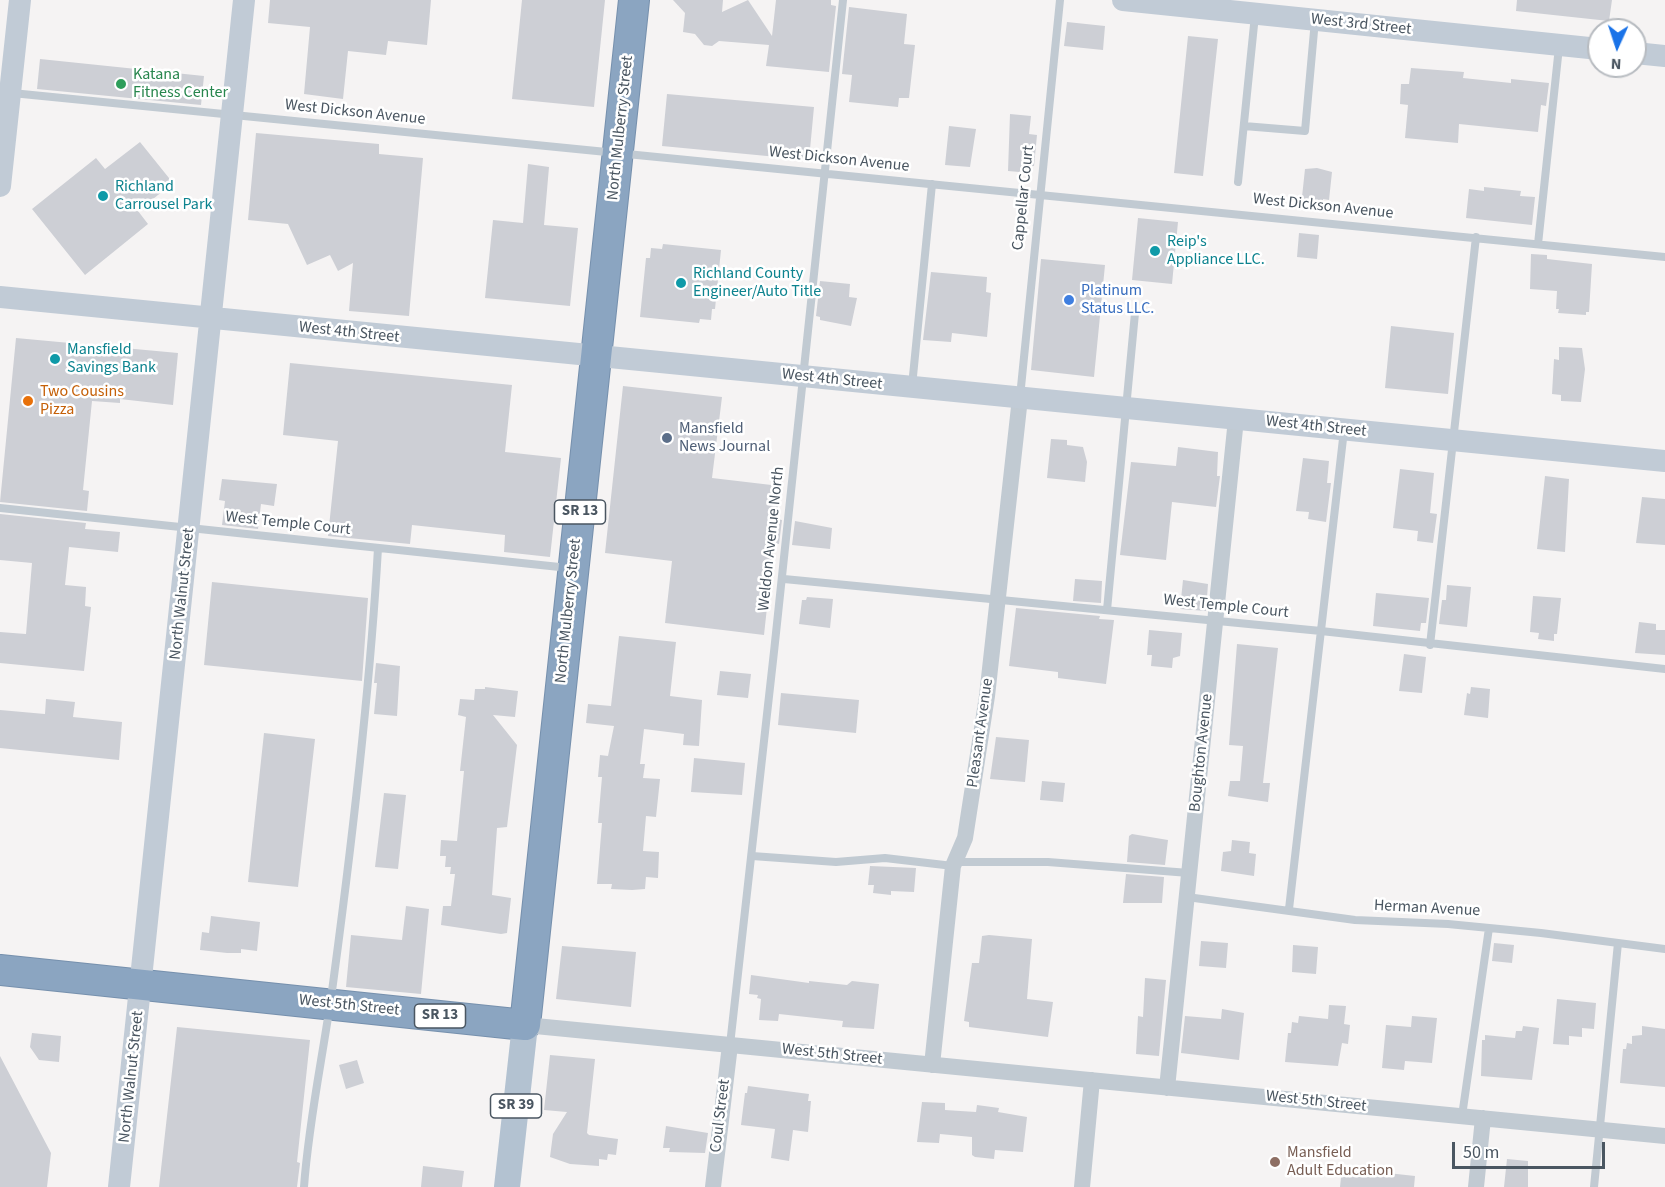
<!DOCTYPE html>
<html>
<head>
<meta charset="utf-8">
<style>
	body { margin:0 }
	#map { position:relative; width:1665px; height:1187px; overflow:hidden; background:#f5f3f3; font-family:"Source Sans 3",sans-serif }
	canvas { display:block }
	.north { position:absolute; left:1587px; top:18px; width:60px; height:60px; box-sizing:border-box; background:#fff; border:2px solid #b7bbc0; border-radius:50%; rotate:183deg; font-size:16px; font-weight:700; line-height:24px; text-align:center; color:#4a5661 }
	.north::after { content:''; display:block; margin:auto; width:21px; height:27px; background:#1a73e8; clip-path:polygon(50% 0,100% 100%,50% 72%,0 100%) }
	.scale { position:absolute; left:1452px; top:1142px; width:153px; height:27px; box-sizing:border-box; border:3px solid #4a5661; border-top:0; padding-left:8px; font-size:18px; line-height:21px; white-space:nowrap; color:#4a5661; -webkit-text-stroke:4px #fff; paint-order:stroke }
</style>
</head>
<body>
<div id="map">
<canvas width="1665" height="1187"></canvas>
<div class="north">N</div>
<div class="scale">50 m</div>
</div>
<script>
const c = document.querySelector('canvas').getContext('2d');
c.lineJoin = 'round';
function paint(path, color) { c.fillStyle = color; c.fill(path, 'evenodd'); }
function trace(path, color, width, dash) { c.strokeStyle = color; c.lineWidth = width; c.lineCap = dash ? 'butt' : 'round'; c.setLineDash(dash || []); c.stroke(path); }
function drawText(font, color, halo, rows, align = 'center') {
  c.font = font + ' "Source Sans 3",sans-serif'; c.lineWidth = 5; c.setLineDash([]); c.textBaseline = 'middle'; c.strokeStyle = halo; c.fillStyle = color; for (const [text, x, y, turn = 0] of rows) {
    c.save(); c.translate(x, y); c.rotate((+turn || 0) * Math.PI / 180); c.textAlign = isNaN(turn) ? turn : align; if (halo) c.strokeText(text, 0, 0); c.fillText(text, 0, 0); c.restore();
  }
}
const building = new Path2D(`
	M270,0H431L427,45L388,41L386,55L348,51L343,99L304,94L310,27L268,23Z
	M522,0H605L594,107L512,99Z
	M673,0H723L722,12L748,0L772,36L776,0H831V5L836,6L829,72L766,66L769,45L719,41L712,46L704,45L695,34L683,32L685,13Z
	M1517,0H1612L1609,21L1516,11Z
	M849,7L907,14L904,44L915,45L909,98H899L898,107L849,102L852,75L842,74Z
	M1067,22L1105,26L1103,50L1064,46Z
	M1188,36L1218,39L1203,176L1174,173Z
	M40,59L204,76L201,105L37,89Z
	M1411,68L1464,72L1463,78L1511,83V79L1549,83L1546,106L1541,105L1538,132L1459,124L1458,143L1405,138L1408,105L1400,104L1401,84H1409Z
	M667,94L814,107L809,160L662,146Z
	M1010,114L1031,116L1029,134L1037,135L1034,166H1032L1031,173L1008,171Z
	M949,126L976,129L970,167L945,165Z
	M256,133L379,144V154L423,158L409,316L349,311L353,263L338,271L330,255L307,265L288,224L248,220Z
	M140,142L173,183L138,211L148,224L85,275L32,209L96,158L105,169Z
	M528,164L549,167L544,225L578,228L570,306L485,298L493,220L523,223Z
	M1317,168L1332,172L1329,200L1323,199V204L1304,202V198L1302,197L1305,169Z
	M1484,187L1521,191L1520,196L1535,197L1532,225L1466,218L1469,189L1484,191Z
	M1138,218L1178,222L1172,284L1132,280Z
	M1299,233L1319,235L1317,259L1297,257Z
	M663,244L721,250L715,309H712L711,320L700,319L699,323L640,317L646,258H650L651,248L662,249Z
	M1531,254L1547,255V259L1592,264L1589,312H1586V315L1558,313L1559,309H1556L1557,291L1530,289Z
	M1041,259L1105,265L1094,377L1031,370Z
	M931,272L987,277L986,292L991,293L987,337L952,333L951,342L923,340Z
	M820,281L850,284L849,297L857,298L851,326L820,320V317L816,316Z
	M1391,326L1454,333L1448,394L1385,388Z
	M16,338L178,353L173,405L120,399V403L92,401L83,490L89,491L87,511L0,502Z
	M1559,347L1582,348L1585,369L1581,402L1561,401V395L1552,394L1554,359L1559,360Z
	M290,363L512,385L505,452L561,458L550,557L504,552L505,535L412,525L410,544L328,536L338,441L283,435Z
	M623,386L722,397L712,478L780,486L777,519L782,520L779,544L774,543L764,635L665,623L672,561L605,553Z
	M1051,439L1067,440V445L1083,447L1087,462L1085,482L1047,478Z
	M1178,447L1218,452L1217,476H1220L1216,507L1172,502L1166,560L1120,555L1131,462L1176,466Z
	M1303,458L1329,461L1327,483H1331L1326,522L1308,519L1309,512L1296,511Z
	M1400,469L1434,473L1430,513L1437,514L1433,543L1417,541L1418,531L1393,528Z
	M1545,476L1569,479L1565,552L1537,549Z
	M222,479L277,484L274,506L261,504L258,529L222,525L225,501L219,500Z
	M1642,497L1665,499V545L1636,543Z
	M0,514L86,523L85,529L120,532L118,552L69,547L65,585L86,587L85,606L91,607L84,671L0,663V632L26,634L32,563L0,560Z
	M795,521L832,528L830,549L792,545Z
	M1075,579L1102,581L1101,603L1073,601Z
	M1183,580L1208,584L1206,611L1180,609Z
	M212,582L368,598L362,681L204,665Z
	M1447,585L1471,587L1467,627L1439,624L1442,600H1446Z
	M1376,593L1429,598L1426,623H1421L1420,631L1373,626Z
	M1533,596L1561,598L1557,634H1554V641L1538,639L1539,633L1530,632Z
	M807,597L833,599L830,628L799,624L802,600H806Z
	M1016,608L1100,616L1099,619L1114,620L1106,684L1058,678V672L1009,666Z
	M1639,622L1656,624V630H1665V655L1635,653Z
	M1149,630L1182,633L1180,656L1173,658L1172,668L1151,666L1152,655H1147Z
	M619,636L676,642L670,696L702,700L699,746L683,745L684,734L644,729L640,764H645L643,778L660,779L656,817L646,816L643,851L659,852L658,878L646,877L645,889L632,890L611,889L612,884H597L602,823H598L602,777H598L600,755L608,756L614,726L586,723L588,704L611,706Z
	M1237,644L1278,648L1263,783H1270L1268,802L1228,796L1230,781H1240L1243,746L1229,745Z
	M1404,654L1426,657L1422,693L1399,691Z
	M376,663L400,666L397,716L374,714L377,683H374Z
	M720,671L751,674L748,698L717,695Z
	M485,687L518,691L515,717L493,715L517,745L507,827L497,828L492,895L511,898L507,933L501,934L441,925L443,906H451L455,874H450L451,867H445L446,856H440L441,840L457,841L464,771H460L466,717L458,715L460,699L474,700L475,689H485Z
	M1471,687L1490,689L1488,718L1464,715L1467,693L1470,694Z
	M781,693L859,700L856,733L778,725Z
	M46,699L75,702L73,717L122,722L119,760L0,748V710L45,714Z
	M264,733L315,739L298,887L248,882Z
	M996,737L1029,740L1025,782L990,779Z
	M694,758L745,763L742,795L691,792Z
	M1042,781L1065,783L1063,802L1040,800Z
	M384,793L406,795L398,869L375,867Z
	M1132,834L1168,840L1165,865L1127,862L1129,836Z
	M1232,840L1250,842L1249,853L1256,854L1254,876L1221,871L1223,852L1231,851Z
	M870,866L916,868L914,892L891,891V895L873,893L874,885H868Z
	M1126,874L1164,877L1162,903H1123Z
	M406,906L429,909L421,994L346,987L351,935L402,940Z
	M211,916L260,922L257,951L241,949V953H227L200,950L202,932L209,933Z
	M989,935L1032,939L1027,999L1053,1002L1048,1037L969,1027V1022L964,1021L972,963H979L982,936Z
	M1201,941L1228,943L1226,968L1199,966Z
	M1494,943L1514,945L1512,963L1492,961Z
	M1293,945L1318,947L1316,974L1292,972Z
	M562,946L636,952L631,1007L556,999Z
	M751,975L809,983V981L847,985L852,981L879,984L874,1029L842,1027L843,1021L779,1014L778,1021L759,1020L761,999L757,998L758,995L749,994Z
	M1145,978L1166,980L1159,1056L1136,1054L1138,1016L1143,1017Z
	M1557,999L1596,1003L1594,1029L1582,1028V1037L1569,1036V1045L1553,1044Z
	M1329,1005L1346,1006L1344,1024L1350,1025L1348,1044L1342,1043L1338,1066L1285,1062L1288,1033H1291L1292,1022L1298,1023L1299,1016L1328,1019Z
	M1222,1009L1244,1013L1239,1060L1181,1053L1185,1016L1221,1019Z
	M1412,1016L1437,1018L1432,1063L1405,1061L1404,1070L1382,1068L1386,1025L1411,1027Z
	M1523,1026L1539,1028L1532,1080L1481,1076L1482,1040H1485V1035L1515,1038L1516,1031H1522Z
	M1642,1026L1665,1029V1087L1620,1083L1623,1049H1626L1627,1043L1632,1044V1036L1642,1035Z
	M177,1027L310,1040L297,1162L300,1163L297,1187H159Z
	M32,1033L61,1036L59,1062L39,1060L30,1047Z
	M550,1055L595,1059L587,1133L589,1135L618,1139L616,1155L608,1154L607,1160L599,1159V1166L570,1164L550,1157L553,1134L567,1112L544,1110Z
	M0,1056L51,1153L47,1187H0Z
	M357,1060L364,1083L346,1089L339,1065Z
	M748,1086L809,1094L808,1101H811L808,1132L793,1130L789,1161L771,1158L775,1129L741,1125L745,1093H747Z
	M922,1102L945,1103V1110L976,1112L977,1105L999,1108L998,1112L1027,1117L1023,1152L995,1150L994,1159L975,1157L972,1155V1137L940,1134L939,1143L917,1142Z
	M666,1126L708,1133L705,1153L669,1152L670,1148H663Z
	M1507,1159L1528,1161V1187H1504Z
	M423,1166L464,1171L462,1187H421Z
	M1342,1168L1415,1176L1414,1187H1340Z`);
const lane = new Path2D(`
	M12,93L1665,257
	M1244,126L1305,131L1315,20
	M1238,182L1255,15
	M1538,244L1559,47
	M912,386L932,184
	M1020,397L1060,0
	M0,508L569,568
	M784,579L1321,631L1665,669
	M1107,610L1135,313
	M1430,645L1476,237
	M752,856L836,862L885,858L953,866
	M955,862H1048L1189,873
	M1187,897L1355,920L1448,924L1541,933L1665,949
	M1289,909L1344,430
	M730,1045C770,697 807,348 843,0
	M1462,1116L1489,928
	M304,1187C309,1116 325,1047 334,976C353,834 370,691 378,548
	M1594,1187L1618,943`);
const street = new Path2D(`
	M525,1025L1665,1136
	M932,1065L953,866L965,838L987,696L1020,398
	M1167,1088L1236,419
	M713,1187L730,1045
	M1082,1187L1092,1080
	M1476,1187L1483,1118`);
const secondary = new Path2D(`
	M1123,0L1599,49
	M1635,53L1665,56
	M0,186L20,0
	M0,297L1665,461
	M119,1187L244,0`);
const primary = new Path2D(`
	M507,1187L525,1025`);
const highway = new Path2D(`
	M0,970L525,1025L634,0`);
const markers = [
	[121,84,6,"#2e9e5b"],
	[103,196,6,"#0f9aa8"],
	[1155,251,6,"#0f9aa8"],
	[681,283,6,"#0f9aa8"],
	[1069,300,6,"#3f7fe0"],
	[55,359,6,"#0f9aa8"],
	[28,401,6,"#e8710a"],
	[667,438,6,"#5c6f8a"],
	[1275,1162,6,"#8d6e63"]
];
const shields = [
	[580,512,51],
	[440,1016,51],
	[516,1106,51]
];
const shieldNames = [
	["SR 13",580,512],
	["SR 13",440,1016],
	["SR 39",516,1106]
];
const streetNames = [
	["West 3rd Street",1361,25,6],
	["West Dickson Avenue",355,113,6],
	["North Mulberry Street",621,128,-84],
	["West Dickson Avenue",839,160,6],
	["Cappellar Court",1024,198,-84],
	["West Dickson Avenue",1323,207,6],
	["West 4th Street",349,333,6],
	["West 4th Street",832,380,6],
	["West 4th Street",1316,427,6],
	["West Temple Court",288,524,6],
	["Weldon Avenue North",772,539,-84],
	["North Walnut Street",183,594,-84],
	["West Temple Court",1226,607,6],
	["North Mulberry Street",569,611,-84],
	["Pleasant Avenue",981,733,-82],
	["Boughton Avenue",1202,753,-84],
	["Herman Avenue",1427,909,3],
	["West 5th Street",349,1006,6],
	["West 5th Street",832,1055,6],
	["North Walnut Street",132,1077,-84],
	["West 5th Street",1316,1102,6],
	["Coul Street",721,1116,-83]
];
const leisureNames = [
	["Katana",133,75],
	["Fitness Center",133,93]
];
const cultureNames = [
	["Richland",115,187],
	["Carrousel Park",115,205],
	["Reip's",1167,242],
	["Appliance LLC.",1167,260],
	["Richland County",693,274],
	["Engineer/Auto Title",693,292],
	["Mansfield",67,350],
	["Savings Bank",67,368]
];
const shopNames = [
	["Platinum",1081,291],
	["Status LLC.",1081,309]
];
const foodNames = [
	["Two Cousins",40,392],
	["Pizza",40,410]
];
const serviceNames = [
	["Mansfield",679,429],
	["News Journal",679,447]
];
const educationNames = [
	["Mansfield",1287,1153],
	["Adult Education",1287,1171]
];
paint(building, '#cdcfd5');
trace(highway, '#7690ad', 32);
trace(lane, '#c1cad2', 8);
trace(street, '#c1cad2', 16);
trace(secondary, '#c1cbd6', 22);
trace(primary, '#b3c2d1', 26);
trace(highway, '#8ba5c1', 30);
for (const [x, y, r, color] of markers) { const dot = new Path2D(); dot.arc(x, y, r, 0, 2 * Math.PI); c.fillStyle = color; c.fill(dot); trace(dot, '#fff', 2); }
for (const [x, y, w] of shields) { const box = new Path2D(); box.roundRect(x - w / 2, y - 12, w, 24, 4.5); c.fillStyle = '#fff'; c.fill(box); trace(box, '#4a5661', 1.5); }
drawText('bold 15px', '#4a5661', null, shieldNames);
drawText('16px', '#4a5661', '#fff', streetNames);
drawText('16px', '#27864d', '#fff', leisureNames, 'left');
drawText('16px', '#0d838f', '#fff', cultureNames, 'left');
drawText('16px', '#366cbe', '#fff', shopNames, 'left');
drawText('16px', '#c56008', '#fff', foodNames, 'left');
drawText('16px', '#4e5e75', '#fff', serviceNames, 'left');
drawText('16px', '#785e54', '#fff', educationNames, 'left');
</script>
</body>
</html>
